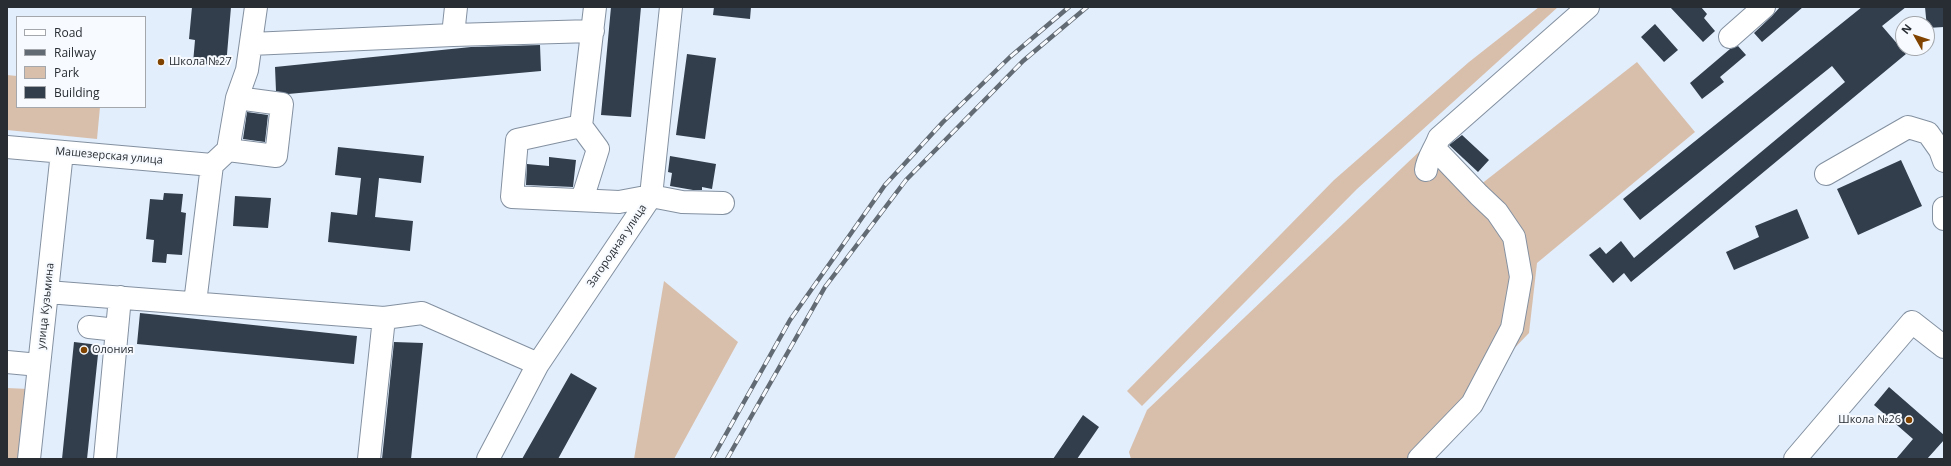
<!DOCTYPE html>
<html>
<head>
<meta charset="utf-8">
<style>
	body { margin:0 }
	#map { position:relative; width:1951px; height:466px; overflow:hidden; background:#e2eefc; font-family:"Open Sans",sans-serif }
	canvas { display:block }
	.frame { position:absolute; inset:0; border:8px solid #272d33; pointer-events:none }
	.legend { position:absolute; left:16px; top:16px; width:130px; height:92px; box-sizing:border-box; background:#f7fafe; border:1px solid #a4a8ad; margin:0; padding:5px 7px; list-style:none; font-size:12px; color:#272d33 }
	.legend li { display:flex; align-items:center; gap:8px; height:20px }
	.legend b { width:20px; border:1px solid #a4a8ad }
	.north { position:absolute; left:1895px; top:16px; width:40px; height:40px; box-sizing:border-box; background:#f7fafe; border:1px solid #a4a8ad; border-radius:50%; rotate:309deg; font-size:11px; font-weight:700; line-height:16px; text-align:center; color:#272d33 }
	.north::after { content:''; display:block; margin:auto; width:14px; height:18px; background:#814400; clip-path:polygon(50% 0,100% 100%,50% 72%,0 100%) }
</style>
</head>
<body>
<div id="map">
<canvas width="1951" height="466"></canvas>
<div class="frame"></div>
<ul class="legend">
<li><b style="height:5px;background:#fff"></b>Road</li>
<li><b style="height:5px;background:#626a73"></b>Railway</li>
<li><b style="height:11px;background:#d8bfac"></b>Park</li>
<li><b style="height:11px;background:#323e4c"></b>Building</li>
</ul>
<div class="north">N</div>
</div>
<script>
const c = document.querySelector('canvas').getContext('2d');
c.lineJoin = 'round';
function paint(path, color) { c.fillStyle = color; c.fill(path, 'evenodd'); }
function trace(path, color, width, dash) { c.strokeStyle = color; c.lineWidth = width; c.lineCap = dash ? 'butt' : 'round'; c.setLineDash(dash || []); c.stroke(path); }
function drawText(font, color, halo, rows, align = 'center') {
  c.font = font + ' "Open Sans",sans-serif'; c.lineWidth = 4; c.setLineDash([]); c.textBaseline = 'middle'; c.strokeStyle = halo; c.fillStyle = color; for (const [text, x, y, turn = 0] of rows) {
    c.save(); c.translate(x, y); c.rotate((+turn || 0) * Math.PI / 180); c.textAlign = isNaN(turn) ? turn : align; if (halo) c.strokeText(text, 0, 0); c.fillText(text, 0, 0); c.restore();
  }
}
const green = new Path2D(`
	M1539,7H1558L1357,189L1142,406L1127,391L1334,180L1469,62Z
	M1637,62L1695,132L1537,263L1529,333L1408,459H1131L1129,452L1147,410L1423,148L1480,185Z
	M7,75L17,76V107H100L97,139L7,130Z
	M664,281L738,342L674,459H634Z
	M7,388L29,389L21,459H7Z`);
const building = new Path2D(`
	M192,7H231L226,66L193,63L195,40L189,39Z
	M611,7H641L631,117L601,115Z
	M714,7H751L750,19L713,15Z
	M1670,7H1701L1707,14L1704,18L1715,31L1703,42Z
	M1780,7H1803L1762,42L1754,33L1772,16Z
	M1862,7H1906L1882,26L1906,54L1631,282L1624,273L1613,283L1589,255L1600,247L1606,254L1621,241L1634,258L1845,82L1832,66L1640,220L1623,199Z
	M1925,7H1944V27L1927,28Z
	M1655,24L1678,50L1664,62L1641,37Z
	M540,45L541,71L288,94L276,91L275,67L471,47Z
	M1738,46L1746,55L1720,77L1724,82L1702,99L1690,83L1730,49Z
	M687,54L716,58L705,139L676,135Z
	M247,112L268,115L265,142L243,139Z
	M1462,135L1489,160L1478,172L1449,145Z
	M338,147L424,156L421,183L379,178L375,217L413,221L410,251L328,242L331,212L357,215L361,178L335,175Z
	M670,156L716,164L712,189L702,187V190H693L670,186L672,173L668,172Z
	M549,157L576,160L573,187L526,185L527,164L549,166Z
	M1901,160L1922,206L1858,235L1837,189Z
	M164,193L183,194L181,212L186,213L182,255L167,254L166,263L152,262L154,240L146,239L150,199L163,200Z
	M235,196L271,198L268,228L233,226Z
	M1797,209L1809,238L1734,270L1726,252L1759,237L1755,226Z
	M140,313L357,336L354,364L137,344Z
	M74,342L99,345L87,459H62Z
	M394,342L423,343L411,459H382Z
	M571,373L597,388L558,459H522Z
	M1889,387L1944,435V440L1927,459H1896L1913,439L1874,405Z
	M1083,415L1099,427L1077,459H1053Z`);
const minor = new Path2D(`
	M456,7L453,35L593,31
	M1730,37L1764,7
	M251,44L453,35
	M581,126L517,140L512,197L619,202L651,196L682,202L723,203
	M7,147L212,165
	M228,150L276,156L282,104L237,98
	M1426,170C1427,159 1435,149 1439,138L1588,7
	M1826,174L1908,127L1928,133L1940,150L1944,161
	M582,200L598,149L581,126L595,7
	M1944,208V219
	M47,292L384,318L369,459
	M195,303L212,165L228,150L237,98L247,70L256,7
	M384,318L422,313L538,364
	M89,327L117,330
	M7,362L39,365
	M29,459L62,152
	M105,459L120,297
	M488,459L538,364L651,196L671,7
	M1419,459L1472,404L1512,328L1521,277L1514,237L1497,212L1479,195L1435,149
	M1795,459L1912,322L1944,347`);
const rail = new Path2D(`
	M712,459L790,320L885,185L943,122L1010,57L1069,7
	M727,459L825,287L906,180L1023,61L1087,7`);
const markers = [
	[161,62,4,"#814400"],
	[84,350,4,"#814400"],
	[1909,420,4,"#814400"]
];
const poiNames = [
	["Школа №27",169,62],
	["Олония",92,350],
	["Школа №26",1901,420,"right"]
];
const streetNames = [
	["Машезерская улица",109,156,5],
	["Загородная улица",617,246,-56],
	["улица Кузьмина",46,306,-84]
];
paint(green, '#d8bfac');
paint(building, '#323e4c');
trace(minor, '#8390a0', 24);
trace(minor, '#fff', 22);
trace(rail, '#626a73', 4.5);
trace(rail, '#f7fafe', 3, [9]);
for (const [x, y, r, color] of markers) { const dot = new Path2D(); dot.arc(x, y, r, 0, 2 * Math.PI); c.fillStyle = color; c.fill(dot); trace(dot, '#f7fafe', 1.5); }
drawText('11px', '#272d33', '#f7fafe', poiNames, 'left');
drawText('11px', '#272d33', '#f7fafe', streetNames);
</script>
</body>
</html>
